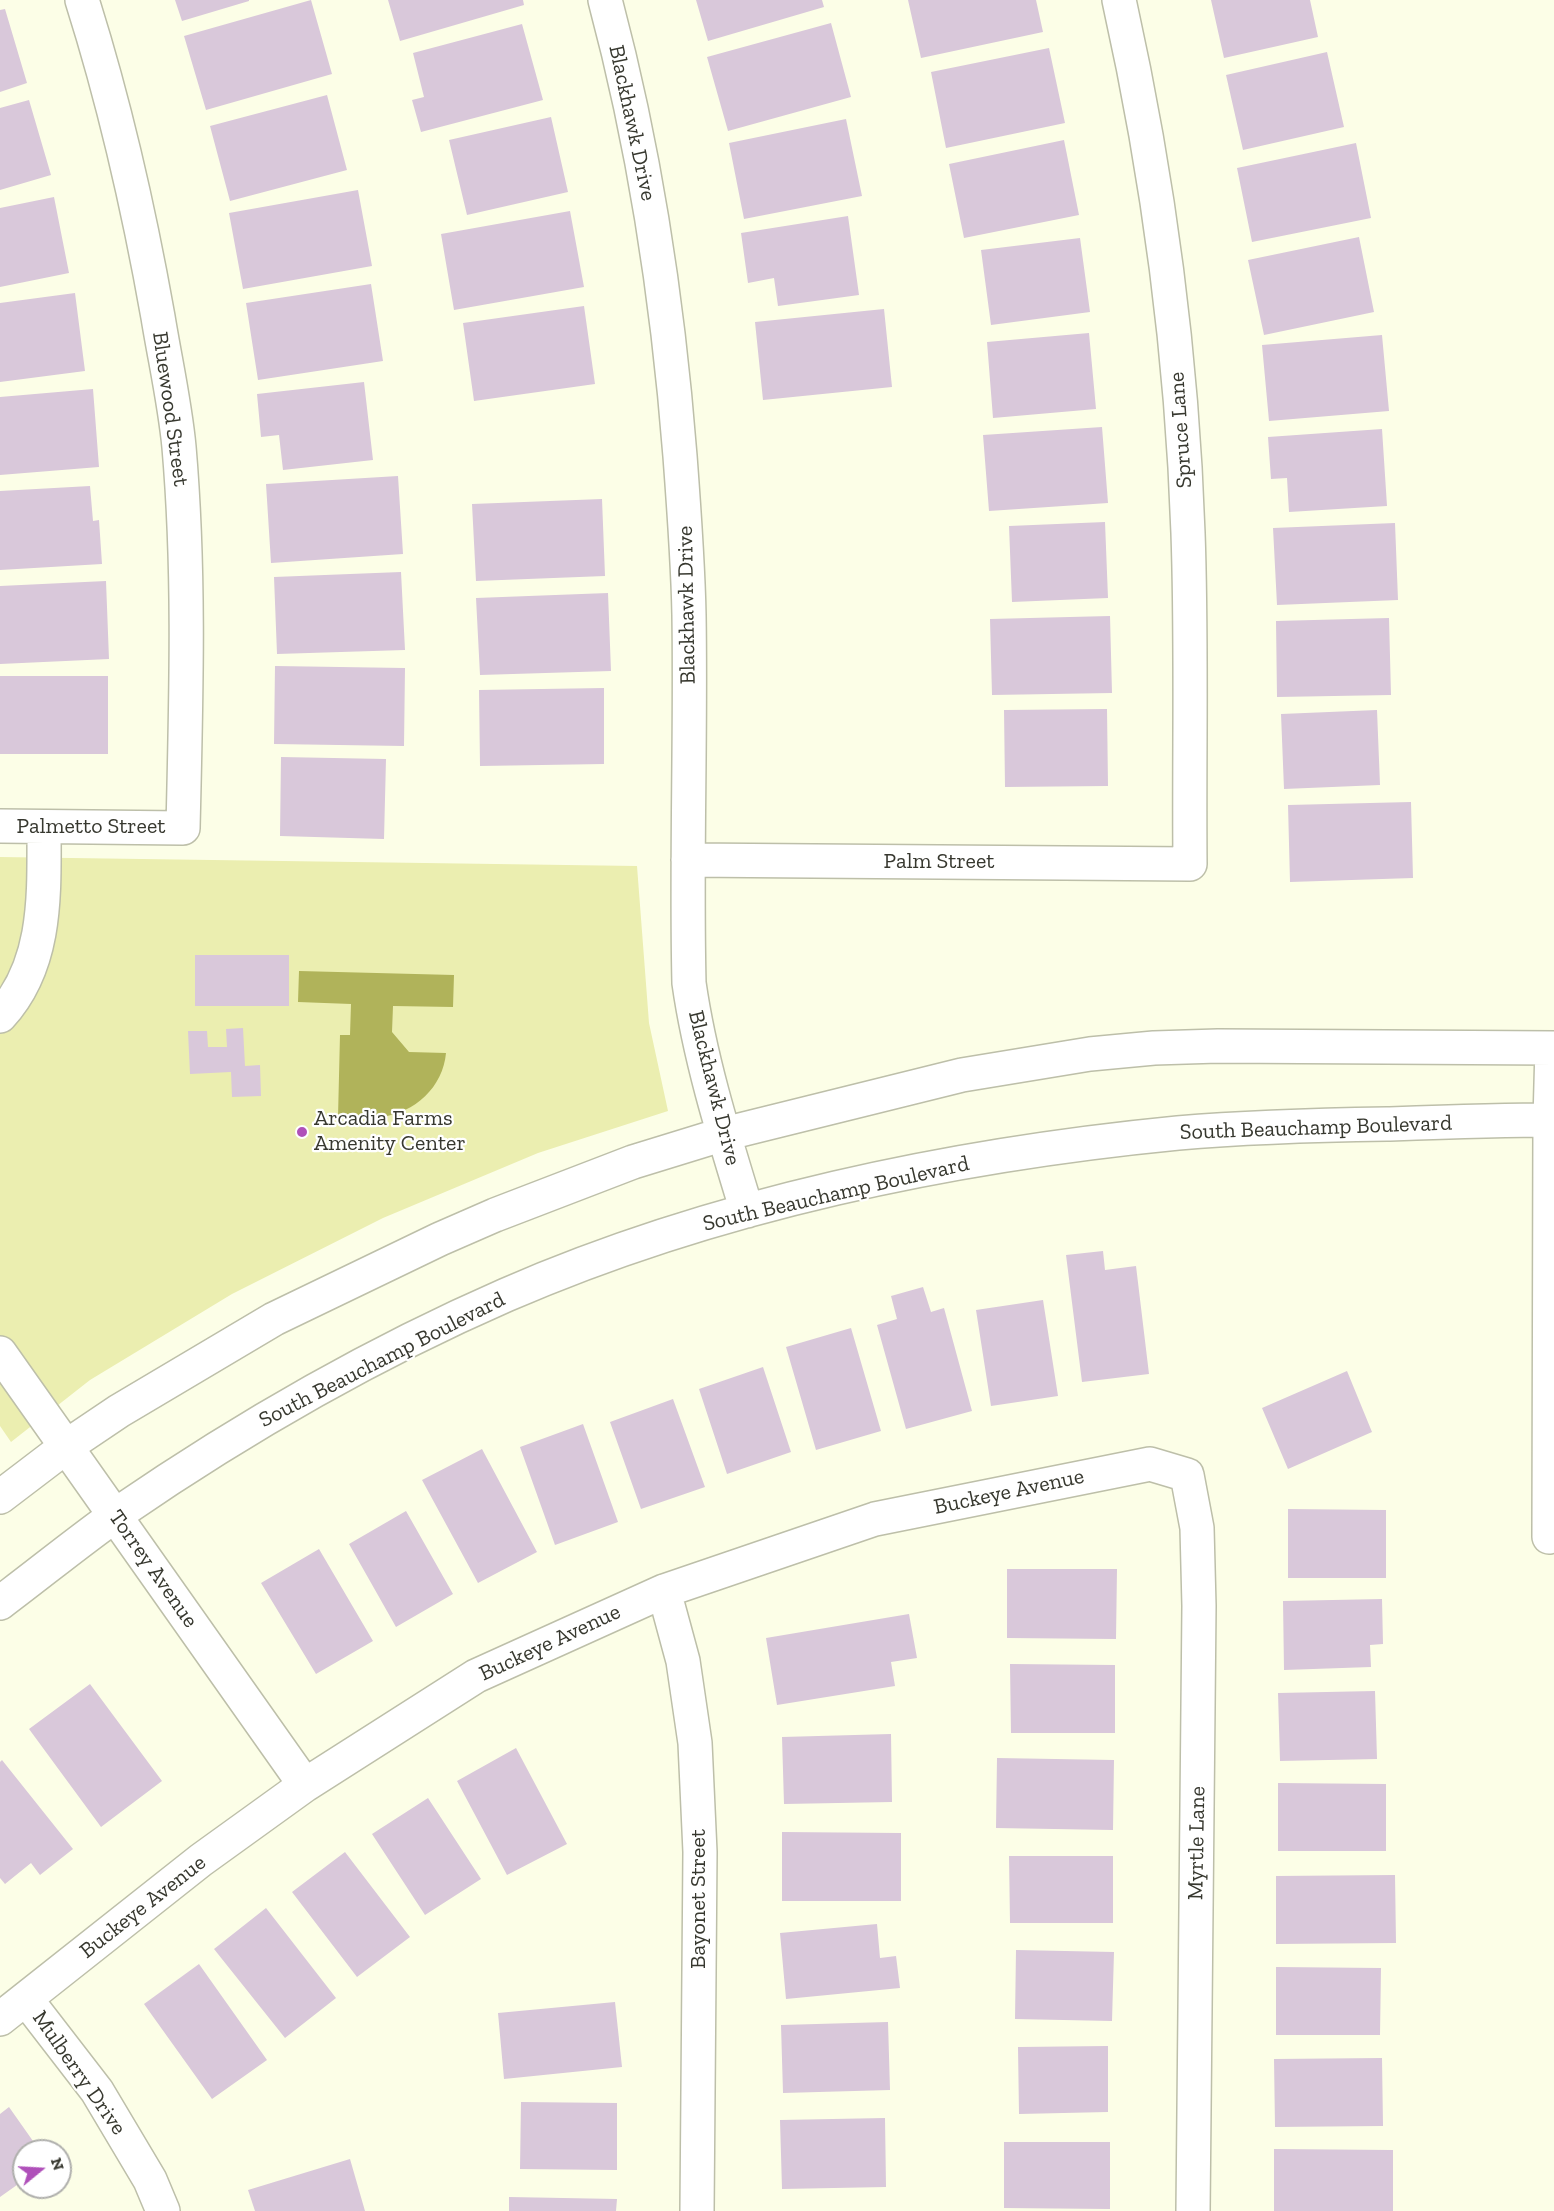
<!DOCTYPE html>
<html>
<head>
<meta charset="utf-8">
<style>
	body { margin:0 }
	#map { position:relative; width:1554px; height:2211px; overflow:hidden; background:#fcfee7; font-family:"Zilla Slab",serif }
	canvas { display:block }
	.north { position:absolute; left:12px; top:2139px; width:60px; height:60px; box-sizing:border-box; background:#fff; border:2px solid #afafac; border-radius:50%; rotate:72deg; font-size:16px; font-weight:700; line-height:24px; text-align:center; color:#37382f }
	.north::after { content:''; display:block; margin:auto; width:21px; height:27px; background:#af50b9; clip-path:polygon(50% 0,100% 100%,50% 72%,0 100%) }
</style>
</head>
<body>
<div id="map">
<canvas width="1554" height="2211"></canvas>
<div class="north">N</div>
</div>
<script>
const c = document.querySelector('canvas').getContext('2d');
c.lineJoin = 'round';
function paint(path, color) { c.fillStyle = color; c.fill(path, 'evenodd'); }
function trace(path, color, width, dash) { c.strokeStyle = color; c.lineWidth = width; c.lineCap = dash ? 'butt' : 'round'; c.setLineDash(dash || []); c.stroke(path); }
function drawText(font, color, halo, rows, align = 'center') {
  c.font = font + ' "Zilla Slab",serif'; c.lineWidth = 4.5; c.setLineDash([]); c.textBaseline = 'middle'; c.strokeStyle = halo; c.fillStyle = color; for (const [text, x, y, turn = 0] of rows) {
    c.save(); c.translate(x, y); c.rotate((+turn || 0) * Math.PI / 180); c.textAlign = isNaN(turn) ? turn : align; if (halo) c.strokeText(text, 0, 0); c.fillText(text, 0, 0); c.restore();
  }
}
const green = new Path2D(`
	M0,857L637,866L649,1023L668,1111L538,1153L383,1218L232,1294L90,1380L11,1442L0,1426Z`);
const water = new Path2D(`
	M299,971L454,975L453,1007L393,1006L392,1032L409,1052L446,1053C443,1087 415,1113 381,1117C367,1119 352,1117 338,1117L340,1035H350L351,1004L298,1002Z`);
const building = new Path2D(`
	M175,0H249V1L182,21Z
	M311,0L332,74L206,110L184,36Z
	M388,0H523L524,5L400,41Z
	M696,0H822L824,7L708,41Z
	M908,0H1036L1043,32L921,58Z
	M1211,0H1310L1318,37L1224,58Z
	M5,9L27,83L0,92V10Z
	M831,23L851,97L728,131L707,57Z
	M522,24L543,100L421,132L412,100L424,97L413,53Z
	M1049,48L1065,123L946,148L931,72Z
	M1327,52L1344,127L1243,150L1226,75Z
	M327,95L347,170L230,201L210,126Z
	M29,100L51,175L0,190V108Z
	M551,117L568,192L467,215L449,140Z
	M846,119L862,196L744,219L729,143Z
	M1064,140L1079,215L964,238L949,164Z
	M1356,143L1371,218L1252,242L1237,168Z
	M358,190L372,266L243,289L229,213Z
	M54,197L69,273L0,287V208Z
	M570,211L584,287L454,310L441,234Z
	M848,216L859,295L778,306L774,278L748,283L741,233Z
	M1359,237L1374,312L1264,335L1248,260Z
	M1080,238L1090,312L991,325L981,250Z
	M371,284L383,361L258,380L246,303Z
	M75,293L85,371L0,382V303Z
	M584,306L595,384L474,401L463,323Z
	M884,309L892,387L763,400L755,322Z
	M1089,333L1096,409L993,418L987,342Z
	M1382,335L1389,411L1269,421L1262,345Z
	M364,382L373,460L283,470L279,435L261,437L257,394Z
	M93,389L99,467L0,475V397Z
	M1102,427L1108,503L989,511L983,435Z
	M1382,429L1387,506L1289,512L1287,478L1271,479L1268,437Z
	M398,476L403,554L271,563L266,484Z
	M90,486L93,521L99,520L102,564L0,570V491Z
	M602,499L605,576L476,581L472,504Z
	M1105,522L1108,598L1012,602L1009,526Z
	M1395,523L1398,600L1277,605L1273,528Z
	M401,572L405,650L277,654L274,577Z
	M106,581L109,659L0,664V586Z
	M608,593L611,671L480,675L476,598Z
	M1110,616L1112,693L992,695L990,619Z
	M1389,618L1391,695L1277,697L1276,621Z
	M275,666L405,668L404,746L274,744Z
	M0,676H108V754H0Z
	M604,688V764L480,766L479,690Z
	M1107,709L1108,786L1005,787L1004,710Z
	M1377,710L1380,785L1284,789L1281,714Z
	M281,757L386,759L384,839L280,836Z
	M1411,802L1413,878L1290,882L1288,805Z
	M195,955H289V1006H195Z
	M243,1028L245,1066L260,1065L261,1096L232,1097L231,1072L190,1074L188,1031H207L208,1047H227L226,1029Z
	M1103,1251L1105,1270L1136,1266L1149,1374L1082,1382L1066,1255Z
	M923,1287L931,1312L944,1308L972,1411L906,1429L877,1325L897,1319L891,1296Z
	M1043,1300L1058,1396L991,1406L976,1310Z
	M851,1328L881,1431L816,1450L786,1347Z
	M763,1367L791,1452L727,1474L699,1389Z
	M1347,1371L1372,1432L1288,1469L1262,1408Z
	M673,1399L705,1487L641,1509L610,1422Z
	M583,1424L618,1522L555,1545L520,1447Z
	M482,1449L537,1552L478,1583L422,1480Z
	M1288,1509L1386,1510V1578H1288Z
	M406,1511L453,1594L396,1627L349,1544Z
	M319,1549L373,1641L316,1674L261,1583Z
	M1007,1569H1117L1116,1639L1007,1638Z
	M1382,1599L1383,1644L1370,1645L1371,1667L1284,1670L1283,1601Z
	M909,1614L917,1658L891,1662L895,1686L777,1705L766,1638Z
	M1010,1664L1115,1665V1733H1011Z
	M90,1684L162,1781L101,1827L29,1729Z
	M1375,1691L1377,1759L1280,1761L1278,1693Z
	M891,1734L892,1802L784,1804L782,1737Z
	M516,1748L567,1844L507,1875L457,1781Z
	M997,1758L1114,1760L1113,1830L996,1828Z
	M2,1760L73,1849L40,1875L31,1863L5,1884L0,1878V1762Z
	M1278,1783L1386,1784V1851H1278Z
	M428,1798L481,1879L425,1915L372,1834Z
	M782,1832L901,1833V1901H782Z
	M345,1852L410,1937L357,1977L292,1892Z
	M1009,1856H1113V1923H1010Z
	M1395,1875L1396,1943L1276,1944V1876Z
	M266,1908L336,1998L285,2038L214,1949Z
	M877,1924L880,1958L896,1956L900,1988L786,1999L780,1933Z
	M1016,1950L1114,1952L1112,2021L1015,2019Z
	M199,1964L267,2060L212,2099L144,2004Z
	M1276,1967L1381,1968L1380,2035H1276Z
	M615,2002L622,2067L504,2079L498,2013Z
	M888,2022L890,2090L783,2093L781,2025Z
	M1108,2046V2112L1019,2114L1018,2047Z
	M1382,2058L1383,2126L1275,2127L1274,2059Z
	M521,2102L617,2103V2170L520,2169Z
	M9,2107L40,2151H24V2180L0,2197V2114Z
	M885,2118L886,2187L782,2189L780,2120Z
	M1004,2142H1110V2209L1004,2208Z
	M1274,2149L1393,2150V2211H1274Z
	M350,2159L365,2211H255L248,2190Z
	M509,2197L617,2199L616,2211H509Z`);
const minor = new Path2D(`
	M605,0C645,149 668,302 680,456C684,509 688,562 689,615C691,737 686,860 689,983C700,1060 724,1136 747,1211
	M0,826L183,828C186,701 190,574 179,447C175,404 165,360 158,317C139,210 115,104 82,0
	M688,860L1190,864C1189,754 1192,643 1188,533C1182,354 1158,175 1119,0
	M0,1016C48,964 44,893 44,827
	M1552,1048L1550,1120L1549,1537L1554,1536
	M0,1353L305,1785
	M0,1497L67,1446L119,1411L274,1319L440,1239L495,1215L633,1162L724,1134L962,1075L1090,1054L1154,1048L1218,1046L1554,1048
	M664,1591L683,1661L695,1743L700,1852L697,2211
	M0,1603C40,1573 79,1541 120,1512C241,1429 371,1354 506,1295C715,1204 952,1155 1178,1133C1247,1127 1317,1125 1387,1124C1443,1122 1498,1120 1554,1120
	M26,1999L97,2091L150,2180L163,2211
	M0,2019L201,1860L305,1785L476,1676L664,1591L875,1519L1150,1464L1187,1475L1197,1528L1199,1606L1193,2211`);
const markers = [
	[302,1132,6,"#af50b9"]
];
const streetNames = [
	["Blackhawk Drive",632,123,78],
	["Bluewood Street",170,409,82],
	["Spruce Lane",1181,430,-94],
	["Blackhawk Drive",687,605,-91],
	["Palmetto Street",91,827],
	["Palm Street",939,862],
	["Blackhawk Drive",714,1088,76],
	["South Beauchamp Boulevard",1316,1128,-2],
	["South Beauchamp Boulevard",836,1194,-13],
	["South Beauchamp Boulevard",382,1360,-27],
	["Buckeye Avenue",1009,1492,-12],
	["Torrey Avenue",153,1569,55],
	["Buckeye Avenue",550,1643,-25],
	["Myrtle Lane",1197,1843,-89],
	["Bayonet Street",699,1899,-90],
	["Buckeye Avenue",143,1907,-38],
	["Mulberry Drive",79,2073,55]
];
const poiNames = [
	["Arcadia Farms",314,1119],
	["Amenity Center",314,1144]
];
paint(green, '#ebeeb0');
paint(water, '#b0b35a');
paint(building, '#d9c8da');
trace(minor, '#bdbfa9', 36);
trace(minor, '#fff', 33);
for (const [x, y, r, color] of markers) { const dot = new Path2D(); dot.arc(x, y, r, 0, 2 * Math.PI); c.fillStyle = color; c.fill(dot); trace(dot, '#fff', 2); }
drawText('22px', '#37382f', '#fff', streetNames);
drawText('22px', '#37382f', '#fff', poiNames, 'left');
</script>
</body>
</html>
